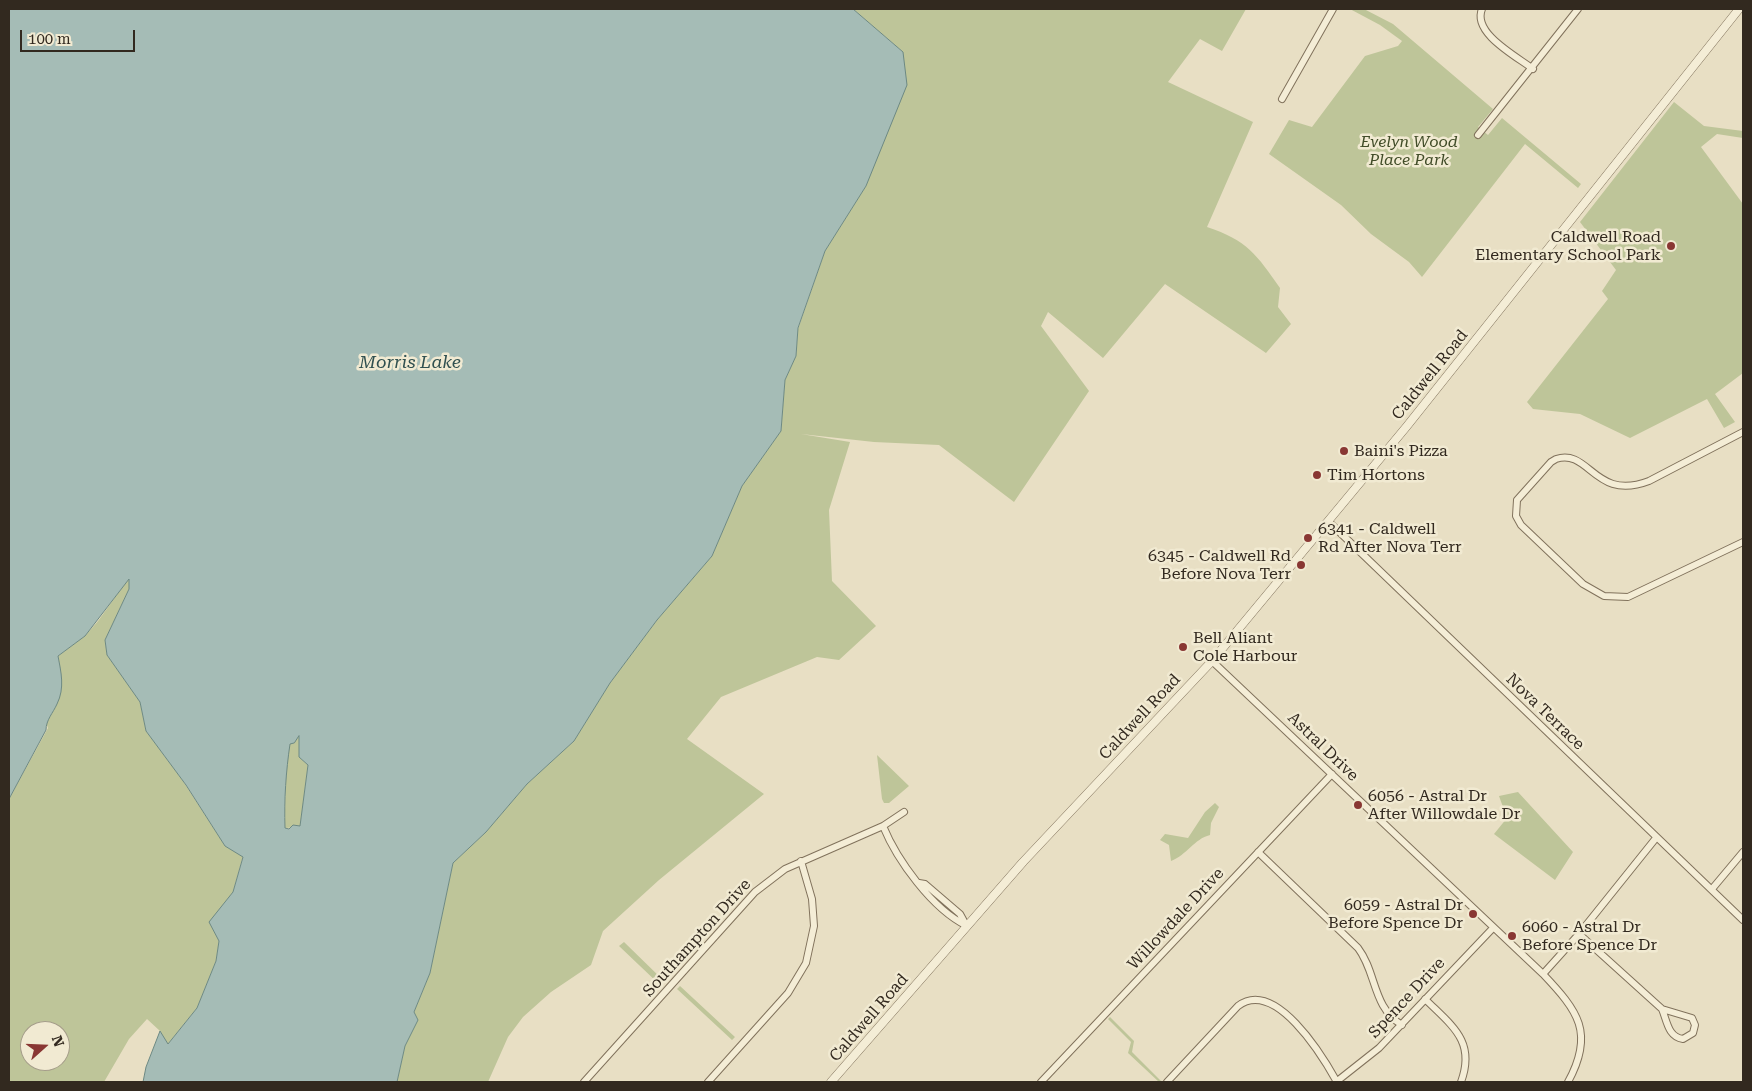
<!DOCTYPE html>
<html>
<head>
<meta charset="utf-8">
<style>
	body { margin:0 }
	#map { position:relative; width:1752px; height:1091px; overflow:hidden; background:#e8dfc4; font-family:"Roboto Serif",serif }
	canvas { display:block }
	.frame { position:absolute; inset:0; border:10px solid #32291f; pointer-events:none }
	.north { position:absolute; left:20px; top:1021px; width:50px; height:50px; box-sizing:border-box; background:#f1ead2; border:1px solid #a59d8a; border-radius:50%; rotate:70deg; font-size:14px; font-weight:700; line-height:20px; text-align:center; color:#32291f }
	.north::after { content:''; display:block; margin:auto; width:18px; height:22px; background:#893733; clip-path:polygon(50% 0,100% 100%,50% 72%,0 100%) }
	.scale { position:absolute; left:20px; top:30px; width:115px; height:22px; box-sizing:border-box; border:2px solid #32291f; border-top:0; padding-left:6px; font-size:15px; line-height:18px; white-space:nowrap; color:#32291f; -webkit-text-stroke:4px #f1ead2; paint-order:stroke }
</style>
</head>
<body>
<div id="map">
<canvas width="1752" height="1091"></canvas>
<div class="frame"></div>
<div class="north">N</div>
<div class="scale">100 m</div>
</div>
<script>
const c = document.querySelector('canvas').getContext('2d');
c.lineJoin = 'round';
function paint(path, color) { c.fillStyle = color; c.fill(path, 'evenodd'); }
function trace(path, color, width, dash) { c.strokeStyle = color; c.lineWidth = width; c.lineCap = dash ? 'butt' : 'round'; c.setLineDash(dash || []); c.stroke(path); }
function drawText(font, color, halo, rows, align = 'center') {
  c.font = font + ' "Roboto Serif",serif'; c.lineWidth = 5; c.setLineDash([]); c.textBaseline = 'middle'; c.strokeStyle = halo; c.fillStyle = color; for (const [text, x, y, turn = 0] of rows) {
    c.save(); c.translate(x, y); c.rotate((+turn || 0) * Math.PI / 180); c.textAlign = isNaN(turn) ? turn : align; if (halo) c.strokeText(text, 0, 0); c.fillText(text, 0, 0); c.restore();
  }
}
const green = new Path2D(`
	M853,9H1246L1222,51L1200,39L1168,82L1253,122L1207,227C1247,240 1257,255 1280,288L1278,307L1291,324L1266,353L1165,284L1103,358L1048,312L1041,326L1089,391L1014,502L939,445L874,442L801,434L850,442L829,510L832,581L876,626L839,660L817,657L721,697L687,739L764,794L659,880L603,931L591,965L551,992L523,1017L508,1037L488,1082H397L405,1046L418,1020L414,1012L430,973L453,863L486,832L527,784L574,741L610,683L657,620L712,556L742,486L781,431L785,380L796,356L798,329L825,251L866,186L903,52Z
	M1350,9H1364L1393,24L1493,109L1478,127L1488,135L1502,118L1581,184L1578,188L1525,144L1422,277L1409,262L1371,234L1341,205L1269,154L1289,120L1312,127L1365,56L1398,46L1402,41L1380,25Z
	M1674,102L1704,126L1743,131V138L1717,134L1701,147L1743,204V373L1715,394L1735,422L1724,428L1707,399L1630,438L1580,414L1533,409L1527,402L1608,299L1602,291L1616,270L1580,222Z
	M129,578V589L105,640L107,655L140,702L146,731L183,781L225,846L243,856L233,892L210,922L219,941L216,961L197,1008L167,1045L160,1031L147,1019L129,1039L104,1082H9V799L48,728L46,723C62,696 64,687 58,656L85,636L98,621ZM30,1031H60V1061H30Z
	M299,735V757L308,765L300,827L285,828C285,814 285,754 290,744C292,741 296,737 299,735Z
	M877,755L909,786L889,803H884L882,799Z
	M1518,792L1573,852L1555,880L1494,834L1507,818L1499,796Z
	M1215,803L1219,807L1211,823L1210,835C1194,839 1187,855 1171,861L1169,845L1160,840L1165,834L1188,838L1205,812Z
	M624,942L664,981L660,985L619,946Z
	M680,986L735,1037L732,1040L677,989Z
	M1110,1017L1134,1041L1132,1052L1161,1081L1159,1082L1128,1053L1131,1042L1108,1019Z`);
const water = new Path2D(`
	M9,9H853L903,52L907,85L866,186L825,251L798,328L796,356L785,380L781,431L742,486L712,556L657,620L610,683L574,741L527,784L486,832L453,863L430,973L414,1012L418,1020L405,1046L397,1082H143L146,1067L160,1031L168,1044L197,1008L216,961L219,941L209,922L233,892L243,857L225,846L186,785L146,731L140,702L107,655L105,640L129,589V579L85,636L58,656C61,672 65,688 57,704C53,713 46,720 46,730L9,799ZM299,736V757L308,765L300,826L293,825L289,829L285,828C284,800 286,771 290,744L294,743Z`);
const minor = new Path2D(`
	M1482,9C1472,33 1516,56 1533,69
	M1282,99L1333,9
	M1478,135L1578,9
	M1743,432L1649,481C1594,502 1590,448 1556,459L1551,462L1517,500L1516,516L1521,525L1583,584L1604,596L1628,597L1743,542
	M1329,522L1743,920
	M1212,661L1543,974C1578,1011 1595,1033 1568,1082
	M883,826C897,860 932,909 967,926
	M1258,852L1358,948C1377,973 1372,1007 1402,1025
	M919,883L925,884L960,914L966,925
	M1712,889L1743,852
	M1579,934L1662,1009C1667,1021 1668,1037 1683,1039L1693,1033L1695,1025L1692,1018L1662,1009
	M1543,974L1579,934L1656,838
	M1425,999C1452,1026 1476,1041 1461,1082
	M584,1082L755,892L785,869L883,826L904,812
	M708,1082L788,993L806,963L814,926L812,899L801,861
	M1041,1082L1332,774
	M1167,1082L1238,1006C1275,978 1322,1055 1337,1082
	M1336,1082L1379,1048L1493,928`);
const tertiary = new Path2D(`
	M831,1082L1023,862L1212,661L1407,426L1739,9`);
const markers = [
	[1671,246,5,"#893733"],
	[1344,451,5,"#893733"],
	[1317,475,5,"#893733"],
	[1308,538,5,"#893733"],
	[1301,565,5,"#893733"],
	[1183,647,5,"#893733"],
	[1358,805,5,"#893733"],
	[1473,914,5,"#893733"],
	[1512,936,5,"#893733"]
];
const parkNames = [
	["Evelyn Wood",1409,142],
	["Place Park",1409,160]
];
const poiNames = [
	["Caldwell Road",1661,237,"right"],
	["Elementary School Park",1661,255,"right"],
	["Baini's Pizza",1354,451],
	["Tim Hortons",1327,475],
	["6341 - Caldwell",1318,529],
	["Rd After Nova Terr",1318,547],
	["6345 - Caldwell Rd",1291,556,"right"],
	["Before Nova Terr",1291,574,"right"],
	["Bell Aliant",1193,638],
	["Cole Harbour",1193,656],
	["6056 - Astral Dr",1368,796],
	["After Willowdale Dr",1368,814],
	["6059 - Astral Dr",1463,905,"right"],
	["Before Spence Dr",1463,923,"right"],
	["6060 - Astral Dr",1522,927],
	["Before Spence Dr",1522,945]
];
const streetNames = [
	["Caldwell Road",1430,375,-51],
	["Nova Terrace",1545,712,44],
	["Caldwell Road",1140,717,-47],
	["Astral Drive",1323,747,44],
	["Willowdale Drive",1176,919,-47],
	["Southampton Drive",697,938,-48],
	["Spence Drive",1407,998,-47],
	["Caldwell Road",869,1018,-49]
];
const waterNames = [
	["Morris Lake",410,363]
];
paint(green, '#bec599');
paint(water, '#a5bcb6');
trace(water, '#6d8983', 1);
trace(minor, '#81725c', 8);
trace(tertiary, '#81725c', 9);
trace(minor, '#f4edd6', 6);
trace(tertiary, '#f4edd6', 8);
for (const [x, y, r, color] of markers) { const dot = new Path2D(); dot.arc(x, y, r, 0, 2 * Math.PI); c.fillStyle = color; c.fill(dot); trace(dot, '#f1ead2', 2); }
drawText('italic 16px', '#414c28', '#f1ead2', parkNames);
drawText('16px', '#32291f', '#f1ead2', poiNames, 'left');
drawText('16px', '#32291f', '#f1ead2', streetNames);
drawText('italic 18px', '#305050', '#f1ead2', waterNames);
</script>
</body>
</html>
